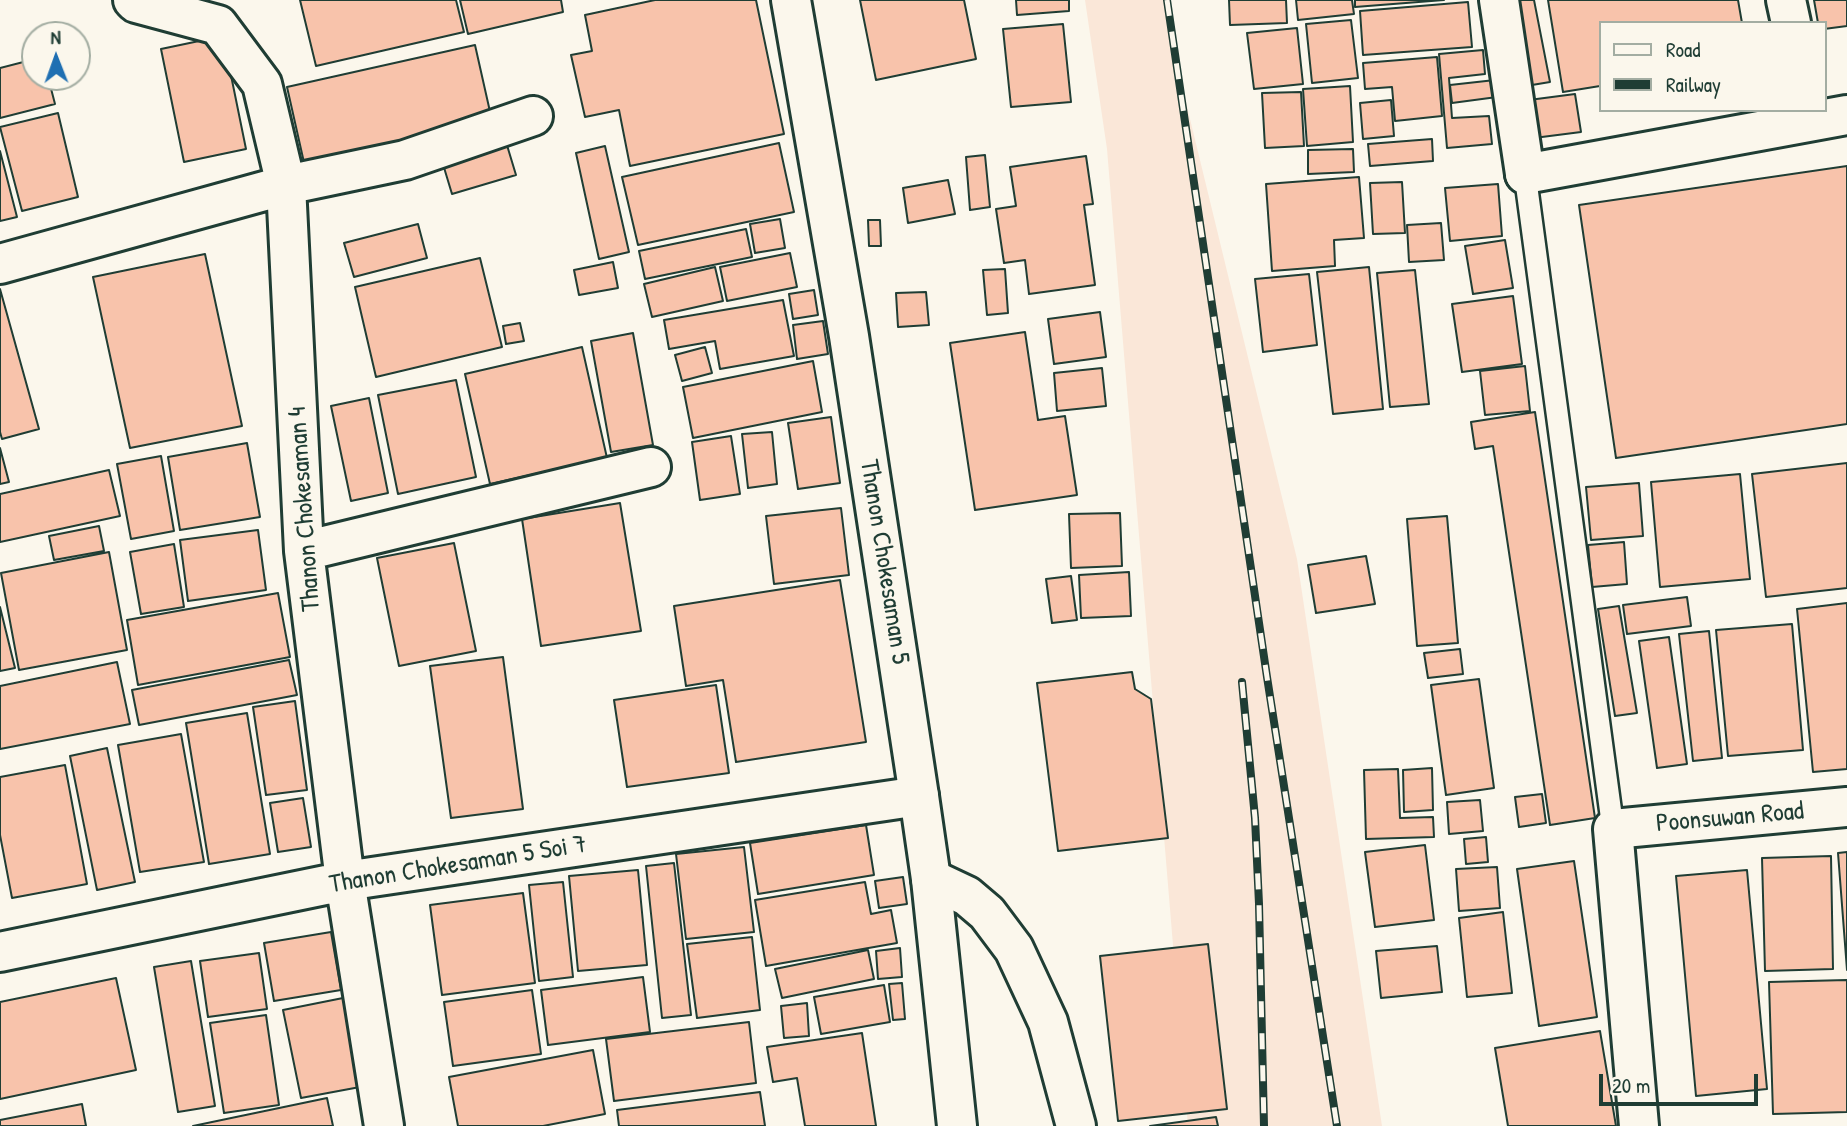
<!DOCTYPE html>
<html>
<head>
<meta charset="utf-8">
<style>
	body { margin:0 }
	#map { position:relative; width:1847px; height:1126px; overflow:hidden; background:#fbf7ec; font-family:"Patrick Hand",sans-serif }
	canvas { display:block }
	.legend { position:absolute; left:1599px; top:21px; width:228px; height:91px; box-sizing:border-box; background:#fbf7ec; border:2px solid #a3ada2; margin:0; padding:9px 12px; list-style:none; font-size:21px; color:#1f3d34 }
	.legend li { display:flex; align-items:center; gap:14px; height:35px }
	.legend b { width:35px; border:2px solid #a3ada2 }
	.north { position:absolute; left:21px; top:21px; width:70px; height:70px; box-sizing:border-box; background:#fbf7ec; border:2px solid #a3ada2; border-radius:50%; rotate:359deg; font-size:19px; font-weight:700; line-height:28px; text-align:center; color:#1f3d34 }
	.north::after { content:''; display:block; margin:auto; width:24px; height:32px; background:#1f6fb2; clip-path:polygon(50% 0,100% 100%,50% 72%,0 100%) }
	.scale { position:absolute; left:1599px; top:1074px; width:159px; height:32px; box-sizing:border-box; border:4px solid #1f3d34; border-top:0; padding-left:9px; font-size:21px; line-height:24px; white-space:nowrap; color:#1f3d34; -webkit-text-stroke:5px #fbf7ec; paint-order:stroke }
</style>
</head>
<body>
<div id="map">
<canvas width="1847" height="1126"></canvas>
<ul class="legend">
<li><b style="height:9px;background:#fbf7ec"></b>Road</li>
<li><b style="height:9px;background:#1f3d34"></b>Railway</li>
</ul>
<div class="north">N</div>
<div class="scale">20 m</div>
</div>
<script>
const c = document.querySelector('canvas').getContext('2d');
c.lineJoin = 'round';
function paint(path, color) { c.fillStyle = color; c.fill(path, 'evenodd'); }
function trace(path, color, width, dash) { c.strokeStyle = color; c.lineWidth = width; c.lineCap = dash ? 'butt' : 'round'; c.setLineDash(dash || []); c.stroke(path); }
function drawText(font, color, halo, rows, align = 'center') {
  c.font = font + ' "Patrick Hand",sans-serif'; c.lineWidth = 5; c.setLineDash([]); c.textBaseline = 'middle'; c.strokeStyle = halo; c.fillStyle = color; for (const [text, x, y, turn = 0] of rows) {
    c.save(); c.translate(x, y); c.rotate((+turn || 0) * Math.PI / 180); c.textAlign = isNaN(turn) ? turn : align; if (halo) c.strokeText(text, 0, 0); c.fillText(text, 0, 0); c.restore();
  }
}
const built = new Path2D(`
	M1085,0H1170L1181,82L1297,559L1382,1126H1188L1107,149Z`);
const building = new Path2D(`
	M300,0H456L464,32L316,66Z
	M460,0H561L563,12L468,34Z
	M655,0H756L784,134L630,166L619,110L585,117L571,55L592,51L585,15Z
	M860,0H964L976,59L876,80Z
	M1016,0H1069V11L1017,15Z
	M1229,0H1286L1287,23L1230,25Z
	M1296,0H1352L1354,14L1298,20Z
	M1355,0H1444L1355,7Z
	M1509,0H1534L1550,82L1526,86Z
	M1548,0H1738L1742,23H1600V86L1563,92Z
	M1814,0H1847V26L1824,29V23H1818Z
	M1468,2L1472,47L1363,55L1360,11Z
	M1351,20L1358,78L1312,83L1306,24Z
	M1063,24L1071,102L1011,107L1003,29Z
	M1297,28L1303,84L1254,89L1247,33Z
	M223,36L246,149L184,162L161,49Z
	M475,45L493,125L305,167L287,87Z
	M1483,50L1485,74L1449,78L1452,118L1489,116L1492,144L1447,148L1439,54Z
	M1437,57L1442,116L1395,121L1392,87L1365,89L1363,63Z
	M35,59V77H48L55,104L0,118V68Z
	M1495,80L1497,97L1452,103L1450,85Z
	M1350,86L1353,142L1307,146L1303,89Z
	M1301,92L1304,146L1265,148L1262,93Z
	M1575,94L1581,132L1534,138L1529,100Z
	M1391,100L1394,136L1363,139L1360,103Z
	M58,113L78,197L22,211L0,127Z
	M503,132L516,175L452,194L439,151Z
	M1432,139L1433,161L1370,166L1368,144Z
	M779,143L794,212L638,245L622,177Z
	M605,146L629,252L599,259L576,153Z
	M1353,149L1354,172L1308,174V150Z
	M0,151L17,217L0,221Z
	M985,155L990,207L970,210L966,157Z
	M1086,156L1093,204L1084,205L1095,285L1029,294L1025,260L1004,263L996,209L1016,206L1010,167Z
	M1847,166V424L1616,458L1579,205Z
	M1359,177L1364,238L1334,240L1335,266L1272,271L1266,184Z
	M948,180L955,214L908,223L903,188Z
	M1402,182L1405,233L1373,234L1370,183Z
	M1498,184L1502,236L1450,241L1445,188Z
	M780,219L785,248L755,253L750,224Z
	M868,220H880L881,246H869Z
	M1441,223L1444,260L1409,262L1407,225Z
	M418,224L427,258L354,277L344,243Z
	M746,229L752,257L645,279L639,251Z
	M1505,240L1513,288L1473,294L1465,246Z
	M790,253L797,287L727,301L720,267Z
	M205,254L242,426L130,448L93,277Z
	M480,258L502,347L376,377L355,287Z
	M613,262L618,288L579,295L574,270Z
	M715,267L723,301L652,317L644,284Z
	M1369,267L1383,409L1333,414L1317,272Z
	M1005,269L1008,313L987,315L983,270Z
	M1415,270L1429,404L1390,407L1377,273Z
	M1309,274L1317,345L1263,352L1255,279Z
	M0,289L39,429L2,439L0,432Z
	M814,290L818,315L793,319L789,294Z
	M926,292L929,325L898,327L896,293Z
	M1513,296L1522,364L1462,372L1452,304Z
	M783,300L794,356L720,369L715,341L669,349L664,320Z
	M1100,312L1106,357L1054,364L1048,319Z
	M823,321L828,354L797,359L793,325Z
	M520,323L524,341L506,344L503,326Z
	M1025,332L1038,420L1065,416L1077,495L975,510L950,343Z
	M633,333L653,445L611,452L591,341Z
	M582,347L607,458L490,484L465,374Z
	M705,347L712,373L682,381L675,355Z
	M813,361L822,412L693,438L683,387Z
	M1525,366L1530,411L1485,415L1480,371Z
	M1102,368L1106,406L1057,411L1054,373Z
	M456,380L476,477L398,494L378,395Z
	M369,398L388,493L351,501L331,406Z
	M1535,412L1595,818L1550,825L1493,446L1475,449L1471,422Z
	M831,417L840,483L798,489L788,423Z
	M772,432L777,484L748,488L742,434Z
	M731,436L740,494L700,500L692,442Z
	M247,443L260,517L180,530L168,457Z
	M0,448L9,482L0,484Z
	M161,456L174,531L131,539L117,464Z
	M1847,463V588L1766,597L1752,474Z
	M109,470L120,516L0,542V494Z
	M1740,474L1750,579L1660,587L1651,482Z
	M1639,483L1643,536L1591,540L1586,487Z
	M620,503L641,631L541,646L522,519Z
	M841,508L849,575L774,584L766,516Z
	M1120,513L1122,566L1071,568L1069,514Z
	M1447,516L1458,643L1417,646L1407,519Z
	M99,526L104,551L54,560L49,536Z
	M258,530L266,590L188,601L180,540Z
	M1624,542L1627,584L1592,587L1588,545Z
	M454,543L476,651L399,666L377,558Z
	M174,544L184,607L141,614L130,552Z
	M109,552L127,650L19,670L1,573Z
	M1366,556L1375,604L1316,613L1308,565Z
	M1129,572L1131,616L1081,618L1079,575Z
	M1071,576L1077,620L1052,623L1046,579Z
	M840,580L866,742L736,762L723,680L686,686L674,606Z
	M278,593L290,657L138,685L127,620Z
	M1687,597L1691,626L1627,634L1623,605Z
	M1847,603V769L1813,772L1797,609Z
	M1619,606L1637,713L1615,716L1598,609Z
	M0,607L15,668L0,671Z
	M1792,624L1803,750L1728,756L1716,630Z
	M1709,631L1722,758L1693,761L1679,634Z
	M1669,637L1687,764L1657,768L1639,641Z
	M1460,649L1463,674L1428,678L1424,653Z
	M503,657L523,809L451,818L430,666Z
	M289,660L297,695L139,725L132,690Z
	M117,662L130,724L0,749V686Z
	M1132,672L1135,689L1151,699L1168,838L1058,851L1037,683Z
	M1479,679L1494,788L1446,795L1431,685Z
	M716,685L729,773L627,787L614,700Z
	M295,701L307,790L266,795L253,707Z
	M247,713L270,854L209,864L186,723Z
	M181,734L204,862L140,872L118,745Z
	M107,748L135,882L97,890L70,756Z
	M65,765L87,884L12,898L0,835V777Z
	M1432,768L1433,810L1404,812L1403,770Z
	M1398,769L1400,818L1433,817L1434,837L1366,839L1364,770Z
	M1542,794L1546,823L1519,827L1515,797Z
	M303,798L311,847L278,852L270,803Z
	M1480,800L1483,831L1449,834L1447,802Z
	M866,825L874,875L758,894L750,843Z
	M1486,837L1488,862L1466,864L1464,839Z
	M1425,845L1434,920L1375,927L1365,852Z
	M744,847L754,932L686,939L676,854Z
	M1847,852V970L1838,853Z
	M1831,856L1833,969L1765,971L1762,858Z
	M1574,861L1597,1017L1539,1026L1517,869Z
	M674,863L691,1015L662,1018L646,866Z
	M1497,867L1500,908L1459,911L1456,869Z
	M638,870L647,965L578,971L569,876Z
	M1747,870L1767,1089L1696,1096L1676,876Z
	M903,877L907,904L879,908L875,881Z
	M563,882L573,977L539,981L529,885Z
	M865,882L871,914L891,910L897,943L766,966L755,900Z
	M523,893L535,983L442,995L430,905Z
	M1503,912L1512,993L1467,997L1459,918Z
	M331,932L341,990L274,1001L264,943Z
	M752,937L760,1010L697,1018L687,944Z
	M1208,944L1227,1109L1118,1121L1100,956Z
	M1437,946L1442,992L1381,998L1376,951Z
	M900,948L902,977L878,979L876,951Z
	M868,950L874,979L782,998L775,969Z
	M259,953L267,1009L208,1017L200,961Z
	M191,961L215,1106L178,1112L154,967Z
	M643,977L650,1032L548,1045L541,990Z
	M116,978L136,1070L0,1099V1002Z
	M1847,980V1112L1773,1114L1769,982Z
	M902,983L905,1019L893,1020L889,984Z
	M884,985L890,1022L821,1034L814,997Z
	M532,990L541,1054L453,1066L444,1002Z
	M343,998L360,1087L301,1098L283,1010Z
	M807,1003L809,1036L784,1038L781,1006Z
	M266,1015L279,1105L224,1113L210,1023Z
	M749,1022L756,1083L614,1101L606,1039Z
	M1600,1031L1616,1126H1508L1495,1048Z
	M862,1033L876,1126H805L797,1078L773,1082L767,1047Z
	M593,1050L605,1114L543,1126H458L449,1077Z
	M760,1092L765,1126H619L617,1110Z
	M327,1098L333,1126H193Z
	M82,1104L86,1126H0V1120Z
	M1216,1117L1218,1126H1150Z`);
const lane = new Path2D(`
	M1525,174L1613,829`);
const street = new Path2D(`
	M133,0L136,3L218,25L262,84L286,185L405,160L533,116
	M1499,0L1525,174
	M1786,0L1791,23
	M0,264L286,185L304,551L345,881L384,1126
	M304,551L651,467
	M931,879L967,896L987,913L1014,949L1048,1022L1076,1126
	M0,952L345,881L919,796
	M1639,1126L1613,829L1847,807`);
const secondary = new Path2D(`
	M791,0L849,336L919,796L931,879L957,1126
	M1525,174L1847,115`);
const rail = new Path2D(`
	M1167,0L1267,677L1337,1126
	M1242,682L1255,818L1259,904L1264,1126`);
const streetNames = [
	["Thanon Chokesaman 4",305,509,-94],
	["Thanon Chokesaman 5",884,562,81],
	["Poonsuwan Road",1730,818,-5],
	["Thanon Chokesaman 5 Soi 7",458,865,-9]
];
paint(built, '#fae7d8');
paint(building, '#f8c3ab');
trace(building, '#1f3d34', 2);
trace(lane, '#1f3d34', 26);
trace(street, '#1f3d34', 44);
trace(secondary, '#1f3d34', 44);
trace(lane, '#fbf7ec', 21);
trace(street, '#fbf7ec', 38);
trace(secondary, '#fbf7ec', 38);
trace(rail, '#1f3d34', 8);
trace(rail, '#fbf7ec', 5, [16]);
drawText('26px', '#1f3d34', '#fbf7ec', streetNames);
</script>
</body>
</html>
